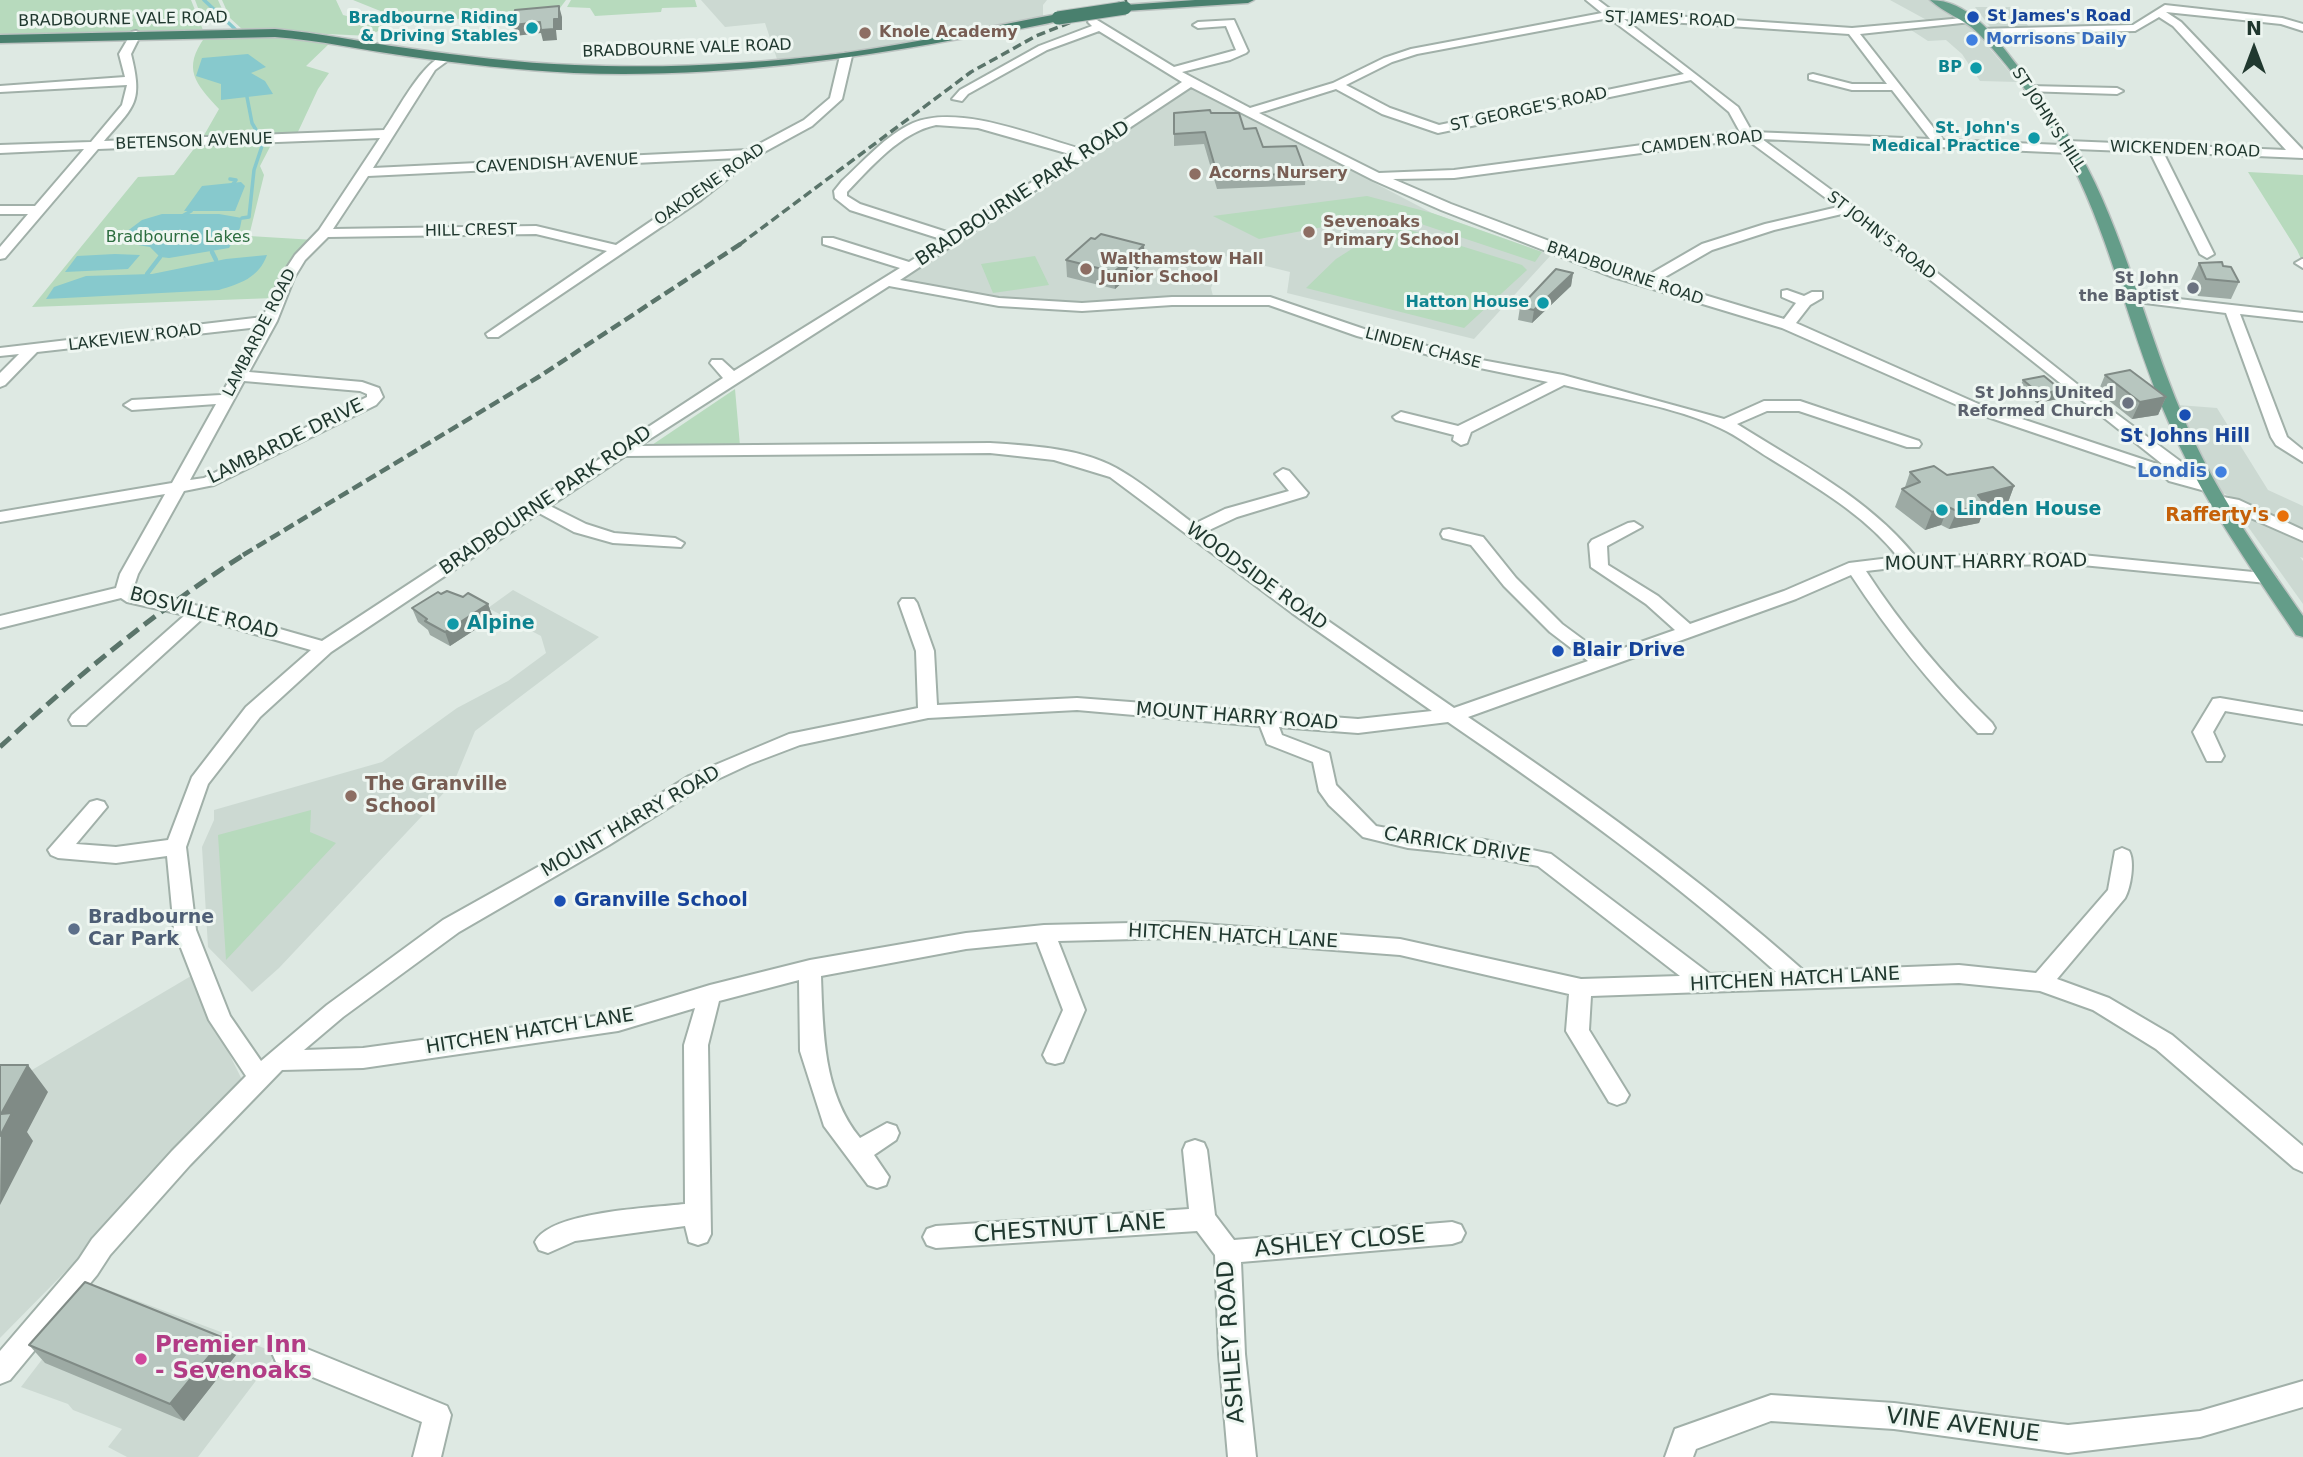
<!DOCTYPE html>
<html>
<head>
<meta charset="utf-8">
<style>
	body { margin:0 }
	#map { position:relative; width:2303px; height:1457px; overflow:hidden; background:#dee9e3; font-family:"DejaVu Sans",sans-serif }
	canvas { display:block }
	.north { position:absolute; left:2219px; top:14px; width:70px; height:70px; -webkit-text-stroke:5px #eef6f1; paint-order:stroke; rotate:0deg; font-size:19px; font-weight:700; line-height:28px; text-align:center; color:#20382f }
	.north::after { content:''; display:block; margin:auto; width:24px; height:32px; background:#20382f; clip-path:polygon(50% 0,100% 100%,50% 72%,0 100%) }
</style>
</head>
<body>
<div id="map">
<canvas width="2303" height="1457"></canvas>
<div class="north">N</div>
</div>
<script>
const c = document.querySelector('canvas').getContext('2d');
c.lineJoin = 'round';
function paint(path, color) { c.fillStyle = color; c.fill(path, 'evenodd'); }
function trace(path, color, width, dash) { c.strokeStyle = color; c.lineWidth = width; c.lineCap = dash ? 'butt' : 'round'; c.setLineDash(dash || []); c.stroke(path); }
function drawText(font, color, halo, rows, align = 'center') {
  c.font = font + ' "DejaVu Sans",sans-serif'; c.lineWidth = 6; c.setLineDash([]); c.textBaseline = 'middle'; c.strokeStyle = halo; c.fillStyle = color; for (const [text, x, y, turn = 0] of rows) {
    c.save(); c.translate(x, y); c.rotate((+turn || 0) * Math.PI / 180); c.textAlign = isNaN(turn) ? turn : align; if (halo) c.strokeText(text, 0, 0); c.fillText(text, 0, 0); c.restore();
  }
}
const built = new Path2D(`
	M701,0H1047L1043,5V18L906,45L777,59L765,23L725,27Z
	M1890,0H1930L1964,18L2018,82L1980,81L1962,54L1946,40L1928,41L1908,28L1934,24Z
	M1975,7H2012L2031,29L1991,28Z
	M1191,87L1432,213L1551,255L1474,339L1287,293L1290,272L1225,256L1211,288L1214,300L1082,306L1000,300L900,281L1020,205Z
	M2178,405L2217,408L2268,490L2303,506V533L2217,490Z
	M2234,507L2303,543V558L2300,557L2303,561V604Z
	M513,590L599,637L475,731L454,782L279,968L252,992L208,947L202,847L214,820V810L382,762L457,708L508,681L546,653L541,636L488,608Z
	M191,976L246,1088L0,1338V1080H15Z
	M98,1286L277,1353L198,1457H127L108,1447L122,1429L73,1410L68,1404L21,1387Z`);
const green = new Path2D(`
	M0,0H191L203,30L0,37Z
	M195,0H218L227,20L203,21Z
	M222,0H336L343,15L386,26L370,36L243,30L230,18Z
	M353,0H566L560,8L486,13L420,27Z
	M571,0H695L697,7L662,8L661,12L595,16L590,8L567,7Z
	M205,37H312L331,42L306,66L329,73L318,89L297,134L203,137L219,109C195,83 182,69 205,37Z
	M272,143L260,166L264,175L249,236L315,240L274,298L32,307L138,177L174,175L196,146Z
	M2248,172L2303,175V263L2297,250Z
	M1367,196L1432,213L1542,252L1535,262L1397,216H1382L1259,239L1213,216Z
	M1391,224L1522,265L1527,270L1464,328L1306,288L1336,259Z
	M1035,256L1049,285L993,293L981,264Z
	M735,389L740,446L646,449Z
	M311,810L310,832L336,843L226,960L218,835Z`);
const water = new Path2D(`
	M248,54L266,67L251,73L265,81L273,94L221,100V84L196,76L202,58Z
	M241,182L245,186L235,211H184L202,186Z
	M162,214H219L242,218L240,228L229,248L169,258L160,257L150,247L138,245L126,232L142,220Z
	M115,254L140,255L128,269L65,272L77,256Z
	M267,255C259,278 239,284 219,290L46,299L54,287L86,276L152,274L226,259Z`);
const streamFar1 = new Path2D(`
	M204,0L235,29
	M247,97L252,123L259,135
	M230,179L236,180L233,184
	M184,215L191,211
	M242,218L249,217L254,170L262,146`);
const stream = new Path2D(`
	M212,252L216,260
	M147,274L160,257`);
const minor = new Path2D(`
	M1586,0H1598L1614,12L1852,28L1975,17L1976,19L1971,22L1860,34L1943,140L2061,145L2067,141L2286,150L2173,26L2159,17L2135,31L1983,34L1978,31L1979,29L2133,25L2165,5L2282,18L2303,24V31L2281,24L2166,12L2181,22L2303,150V158L2163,152L2214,254L2207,258L2200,254L2150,152L2076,149L2070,153L1762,139L1853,206L2087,392L2184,464L2186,467L2179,473L2181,475L2215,484L2217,487L2215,490L2209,492L2169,481L2165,477L1973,412L1782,328L1610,276L1441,210L1373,180L1191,87L900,280L999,298L1082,303L1172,297H1270L1367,330L1476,359L1563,375L1724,419L1764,401H1800L1919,441L1921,444L1919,447H1907L1799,411H1767L1737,424C1799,463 1868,498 1915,556L2072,554L2273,574L2276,578L2273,582L2267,583L2072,564L1910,566L1866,571C1903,628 1944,676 1992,723L1995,728L1992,733H1978C1930,684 1889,633 1851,575L1796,599L1468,717C1585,796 1698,877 1804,971L1959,965L2036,973L2108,890L2115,851L2122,848L2129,851C2135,861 2131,887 2125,898L2057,979L2109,998L2172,1035L2303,1146V1172L2294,1168L2156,1049L2093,1010L2040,991L1959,983L1591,996L1589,1030L1629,1095L1625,1102L1617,1105L1609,1102L1566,1031L1569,994L1400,955L1176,938L1058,941L1085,1010L1063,1062L1055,1064L1047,1062L1043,1055L1063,1010L1037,942L966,949L821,976C823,1032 823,1093 860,1138L887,1123L896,1126L899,1133L896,1140L874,1155L889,1177L886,1185L877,1188L868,1185L824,1126L800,1051L799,980L719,1001L708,1045L711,1234L707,1242L698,1245L689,1242L685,1226L575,1241L548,1253L539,1250L535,1242C550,1211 652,1208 685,1204L684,1045L695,1008L618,1031L363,1068L282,1070L190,1165L110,1255L97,1275L10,1380L0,1384V1351L79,1259L92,1239L172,1151L246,1076L209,1020L174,930L167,856L116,863L58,858L51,855L48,850L90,802L97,800L104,802L107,807L76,844L116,847L168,840L192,777L246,707L311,650L202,619L86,725H72L69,720L72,715L185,615L127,602L121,598L0,628V616L116,588L120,574L165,494L0,522V512L172,483L216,404L132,410L124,405L132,400L221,395L259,327L37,352L5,385L0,387V373L19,354L0,356V348L263,317L280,278L295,255L319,230L380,138L98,149L5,258L0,259V247L28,214H0V206H35L84,149L0,153V145L91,142L122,105L127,85L0,92V86L125,77L119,54L132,32L136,31L141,34L131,54C143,103 135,105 104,141L384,130C397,112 427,52 450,55V59L435,70L373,168L748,150L804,120L830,98L840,56L846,53L852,56L842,99L812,126L755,157L701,200L498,337H488L486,334L607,251L536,234L328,237L305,260L294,278L277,321L249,372L362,382L379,388L383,397L376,405L214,485L184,491L138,574L133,589L139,594L199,606L322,641L723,378L710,363L712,360H722L734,371L900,268L823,244V238H833L909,262L944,240L850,210L835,198L834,191L842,181C863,162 886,135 913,123C959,104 1035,136 1081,149L1182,82L1099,31L1047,50L968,94L962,101L952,99L960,90L1039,46L1092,26L1088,22L1089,20H1097L1174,67L1236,50L1226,26L1198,28L1193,25L1198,22L1234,20L1248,51L1246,53L1230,60L1182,72L1250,108L1333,83L1384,58L1411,49L1602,13ZM1609,18L1684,74L1439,125L1390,108L1346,85L1392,62L1417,54ZM1624,19L1849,34L1887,84H1852L1813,74L1809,75V79L1852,90H1892L1930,139L1752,132L1738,107ZM1691,80L1729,112L1740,132L1454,170L1379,173L1259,113L1336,89L1382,114L1438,133ZM936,125L978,128L1073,155L953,234L860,204L847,196V192C871,167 901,132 936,125ZM1746,139L1838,207L1765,224L1702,244L1645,277L1451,204L1393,179L1454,178ZM738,158L691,194L616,245L536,226L333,229L368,176ZM1846,213L2166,467L1983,406L1796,323L1810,305L1822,298V292H1812L1804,296L1787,290L1782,291V297L1796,303L1784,319L1658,281L1712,250L1774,230ZM889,286L999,306L1082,311L1172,305H1269L1357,336L1475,367L1548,382L1458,426L1401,412L1393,417L1396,420L1454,435L1453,440L1461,445L1467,443L1471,432L1564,385C1612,397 1677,407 1720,428C1738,436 1754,449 1771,459C1816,487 1865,515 1898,557L1849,563L1784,591L1690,624L1658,596L1608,565L1607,546L1642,527L1634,522L1628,523L1592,540L1589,544L1591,567L1646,604L1675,630L1604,655L1562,624L1516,578L1483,537L1449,529L1443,530L1441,534L1443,538L1471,545L1504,586L1550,632L1588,661L1454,708L1305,605L1205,532L1237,517L1306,496L1308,493L1289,471L1283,469L1275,474L1289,491L1225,509L1194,524C1171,507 1148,487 1123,472C1086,448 1033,446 990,443L639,446ZM244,381L360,391L367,394V397L204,478L190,480ZM990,453L1054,460L1110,477L1292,613L1432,711L1358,719L1077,698L937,705L934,651L917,603L914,599H902L899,603L916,651L918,708L789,734L689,776L595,835L443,920L327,1005L261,1061L230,1016L196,930L186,847L208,784L260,717L331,652L539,513L574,532L613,543L681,547L684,543L675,538L614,533L586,524L550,506L625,456ZM1077,710L1260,726L1267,744L1313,762L1319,791L1329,805L1363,837L1408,848L1485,856L1538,866L1680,976L1581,979L1400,939L1176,922L1044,925L966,933L810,960L710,985L618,1013L363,1048L304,1050L343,1017L459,932L609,845L703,786L750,764L800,745L928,718ZM1448,722C1562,800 1673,879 1776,972L1710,974L1551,854L1485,840L1408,832L1376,826L1336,785L1329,753L1282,735L1279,727L1358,733Z
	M2029,86L2117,88L2123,91L2117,94L2025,91V87Z
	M2302,259H2303V268L2295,263Z
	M2134,294L2303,313V321L2240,314L2287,437L2303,450V462L2276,445L2271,437L2226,313L2129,301V295Z
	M2218,496L2239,500L2303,530V541L2228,508L2212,505L2210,501L2212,497Z
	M2220,698L2303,712V724L2225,711L2213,732L2224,756L2221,761H2207L2193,732L2213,699Z
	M1195,1140L1204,1143L1207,1150L1215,1215L1234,1240L1452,1222L1461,1225L1465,1233L1461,1241L1452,1244L1241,1262L1245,1354L1256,1457H1228L1219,1354L1215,1255L1197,1231L936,1248L927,1245L923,1237L927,1229L936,1226L1189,1209L1183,1150L1186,1143Z
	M285,1340L447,1406L451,1415L441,1457H413L422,1422L276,1362L272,1353L276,1344Z
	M2303,1381V1407L2200,1437L2068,1453L1894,1429L1771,1421L1696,1449L1693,1457H1665L1675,1429L1771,1395L1894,1403L2068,1425L2200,1411Z`);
const primary = new Path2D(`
	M1930,0C1968,0 1995,36 2016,64C2045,101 2075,140 2095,183C2135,268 2155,361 2196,445C2225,506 2265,561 2303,616V637L2296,635C2249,565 2199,495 2166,416C2133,340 2115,257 2080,181C2057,131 2017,73 1978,33C1964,19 1944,13 1930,0Z`);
const trunk = new Path2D(`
	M1195,0H1254L1248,3L1125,11L1119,8L1125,5Z
	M1058,14L1064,18L1062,20C1026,29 989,34 953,40C828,63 702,78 574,73C518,70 461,64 406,56C362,50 319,40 275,37L0,43V35L275,29C319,33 362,42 406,48C461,56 519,63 575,65C663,69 756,64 844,53C916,43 987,27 1058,14Z`);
const railFar2 = new Path2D(`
	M739,245L971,72L1036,36L1127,0`);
const railFar1 = new Path2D(`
	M243,555L540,376L742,243`);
const rail = new Path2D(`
	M0,747C77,676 157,610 245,554`);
const trunkBridge = new Path2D(`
	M1058,18L1125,8`);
const wall = new Path2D(`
	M1174,113H1211L1244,129L1263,147L1306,173L1305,185L1217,189L1204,144L1174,146Z
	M1066,260L1145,262L1115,289L1067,277Z
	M2199,263L2223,266L2239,282L2231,299L2198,296L2191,280Z
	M1573,273L1571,286L1532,323L1518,320L1520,307Z
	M2105,375L2166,397L2158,415L2132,419L2098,392Z
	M2023,380L2061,390L2058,399L2037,403L2019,389Z
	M1910,472L1947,475L2014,486L2007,505L1984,510L1979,523L1949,529L1941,525L1925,530L1895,507L1902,489L1905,487Z
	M441,594L488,604L493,618L450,646L430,635L428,630L418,622L412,608Z
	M29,1345L236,1355L184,1421L45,1363Z`);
const shadedWall = new Path2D(`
	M559,6L562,17V30H556L557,40L543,41L541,33L515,36L513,25L554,19Z
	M1144,245L1145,262L1115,289L1114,272Z
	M1573,273L1571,286L1532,323L1534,310Z
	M2061,390L2058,399L2037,403L2040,394Z
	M2166,397L2158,415L2132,419L2140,402Z
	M2014,486L2007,505L1984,510L1979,523L1949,529L1957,511L1978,495Z
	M1948,507L1941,525L1925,530L1932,512Z
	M488,604L493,618L450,646L445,632Z
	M28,1065L48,1092L27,1132L33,1141L0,1205L1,1114Z
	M224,1338L236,1355L184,1421L170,1404Z`);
const building = new Path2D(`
	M559,6V19H554V29L541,30L540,22L513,25L515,10Z
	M1210,110L1211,113H1239L1244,129L1256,128L1263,147L1296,146L1306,173L1218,177L1205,132L1174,134V113Z
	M1101,234L1144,245L1114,272L1066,260L1091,238L1095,239Z
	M2222,262L2223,266L2231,267L2239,282L2206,279L2199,263Z
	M1556,269L1573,273L1534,310L1520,307Z
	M2130,370L2166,397L2140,402L2105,375Z
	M2044,376L2061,390L2040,394L2023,380Z
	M1934,466L1947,475L1993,467L2014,486L1978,495L1986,505L1957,511L1948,507L1932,512L1902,489L1920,482L1910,472Z
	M447,591L463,597L468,593L488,604L445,632L425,621L427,619L412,608L438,592L441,594Z
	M0,1065H28L1,1114L12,1113L0,1136Z
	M85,1282L224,1338L170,1404L29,1345Z`);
const markers = [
	[1973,17,7,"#1a4fb4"],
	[532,28,7,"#0f9aa8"],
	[865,33,7,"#8d6e63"],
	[1972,40,7,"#3f7fe0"],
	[1976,68,7,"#0f9aa8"],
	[2034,138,7,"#0f9aa8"],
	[1195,174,7,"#8d6e63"],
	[1309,232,7,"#8d6e63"],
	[1086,269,7,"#8d6e63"],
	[2193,288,7,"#6b7280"],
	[1543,303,7,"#0f9aa8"],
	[2128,403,7,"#6b7280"],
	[2185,415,7,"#1a4fb4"],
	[2221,472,7,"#3f7fe0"],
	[1942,510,7,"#0f9aa8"],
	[2283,516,7,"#e8710a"],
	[453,624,7,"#0f9aa8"],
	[1558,651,7,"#1a4fb4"],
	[351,796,7,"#8d6e63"],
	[560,901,7,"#1a4fb4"],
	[74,929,7,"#5c6f8a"],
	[141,1359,7,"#d1479c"]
];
const farTransitnames = [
	["St James's Road",1987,17]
];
const farCulturenames = [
	["Bradbourne Riding",518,19],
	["& Driving Stables",518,37],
	["BP",1962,68],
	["St. John's",2020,129],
	["Medical Practice",2020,147],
	["Hatton House",1529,303]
];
const farStreetnames = [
	["BRADBOURNE VALE ROAD",123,20,-1],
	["ST JAMES' ROAD",1670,20,2],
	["BRADBOURNE VALE ROAD",687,49,-2],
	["ST GEORGE'S ROAD",1529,110,-12],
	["ST JOHN'S HILL",2048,120,57],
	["BETENSON AVENUE",194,142,-2],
	["CAMDEN ROAD",1702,143,-6],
	["WICKENDEN ROAD",2185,150,2],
	["CAVENDISH AVENUE",557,164,-3],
	["OAKDENE ROAD",710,185,-35],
	["HILL CREST",471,231,-1],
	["ST JOHN'S ROAD",1881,236,38],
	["BRADBOURNE ROAD",1625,274,19],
	["LAMBARDE ROAD",260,333,-63],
	["LAKEVIEW ROAD",135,338,-7],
	["LINDEN CHASE",1423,349,15]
];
const farEducationnames = [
	["Knole Academy",879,33],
	["Acorns Nursery",1209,174],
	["Sevenoaks",1323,223],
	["Primary School",1323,241],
	["Walthamstow Hall",1100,260],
	["Junior School",1100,278]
];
const farShopnames = [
	["Morrisons Daily",1986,40]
];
const farParknames = [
	["Bradbourne Lakes",178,238]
];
const farWorshipnames = [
	["St John",2179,279],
	["the Baptist",2179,297],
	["St Johns United",2114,394],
	["Reformed Church",2114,412]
];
const streetNames = [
	["BRADBOURNE PARK ROAD",1023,194,-33],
	["LAMBARDE DRIVE",286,442,-26],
	["BRADBOURNE PARK ROAD",546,501,-34],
	["MOUNT HARRY ROAD",1986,563,-1],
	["WOODSIDE ROAD",1256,577,36],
	["BOSVILLE ROAD",204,614,15],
	["MOUNT HARRY ROAD",1237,717,4],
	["MOUNT HARRY ROAD",631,822,-30],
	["CARRICK DRIVE",1457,846,9],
	["HITCHEN HATCH LANE",1233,937,3],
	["HITCHEN HATCH LANE",1795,980,-3],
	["HITCHEN HATCH LANE",530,1032,-9]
];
const transitNames = [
	["St Johns Hill",2185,437,"center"],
	["Blair Drive",1572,651],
	["Granville School",574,901]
];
const shopNames = [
	["Londis",2207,472]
];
const cultureNames = [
	["Linden House",1956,510],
	["Alpine",467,624]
];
const foodNames = [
	["Rafferty's",2269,516]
];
const educationNames = [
	["The Granville",365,785],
	["School",365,807]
];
const serviceNames = [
	["Bradbourne",88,918],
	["Car Park",88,940]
];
const nearStreetnames = [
	["CHESTNUT LANE",1070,1229,-4],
	["ASHLEY CLOSE",1340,1243,-5],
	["ASHLEY ROAD",1232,1342,-94],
	["VINE AVENUE",1963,1426,7]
];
const nearHotelnames = [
	["Premier Inn",155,1346],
	["- Sevenoaks",155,1372]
];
paint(built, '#ccd9d2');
paint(green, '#b7dabd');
paint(water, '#87c9cd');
trace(streamFar1, '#87c9cd', 3.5);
trace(stream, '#87c9cd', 4.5);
trace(minor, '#a1b0a9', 4);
trace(primary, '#bcc3c1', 3);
trace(trunk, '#bcc3c1', 3);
paint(minor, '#fff');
paint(primary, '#649d89');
paint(trunk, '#49806e');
trace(railFar2, '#5a746a', 3.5, [9, 4.5]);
trace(railFar1, '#5a746a', 4.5, [11, 5]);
trace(rail, '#5a746a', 5, [14, 7]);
trace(trunkBridge, '#bcc3c1', 15, []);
trace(trunkBridge, '#49806e', 13);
paint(wall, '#9daaa4');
paint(shadedWall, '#808b86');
paint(building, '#b7c6bf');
trace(building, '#808b86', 2);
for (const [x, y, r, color] of markers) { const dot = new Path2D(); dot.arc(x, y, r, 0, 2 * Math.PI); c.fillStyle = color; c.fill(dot); trace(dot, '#eef6f1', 2.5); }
drawText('bold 16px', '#164399', '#eef6f1', farTransitnames, 'left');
drawText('bold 16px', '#0d838f', '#eef6f1', farCulturenames, 'right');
drawText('16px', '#20382f', '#eef6f1', farStreetnames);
drawText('bold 16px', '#785e54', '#eef6f1', farEducationnames, 'left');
drawText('bold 16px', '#366cbe', '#eef6f1', farShopnames, 'left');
drawText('16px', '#2c6d3f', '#eef6f1', farParknames);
drawText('bold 16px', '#5b616d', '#eef6f1', farWorshipnames, 'right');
drawText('19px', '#20382f', '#eef6f1', streetNames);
drawText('bold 19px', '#164399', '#eef6f1', transitNames, 'left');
drawText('bold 19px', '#366cbe', '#eef6f1', shopNames, 'right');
drawText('bold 19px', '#0d838f', '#eef6f1', cultureNames, 'left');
drawText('bold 19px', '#c56008', '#eef6f1', foodNames, 'right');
drawText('bold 19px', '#785e54', '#eef6f1', educationNames, 'left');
drawText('bold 19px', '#4e5e75', '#eef6f1', serviceNames, 'left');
drawText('23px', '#20382f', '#eef6f1', nearStreetnames);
drawText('bold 23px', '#b23c85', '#eef6f1', nearHotelnames, 'left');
</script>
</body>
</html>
